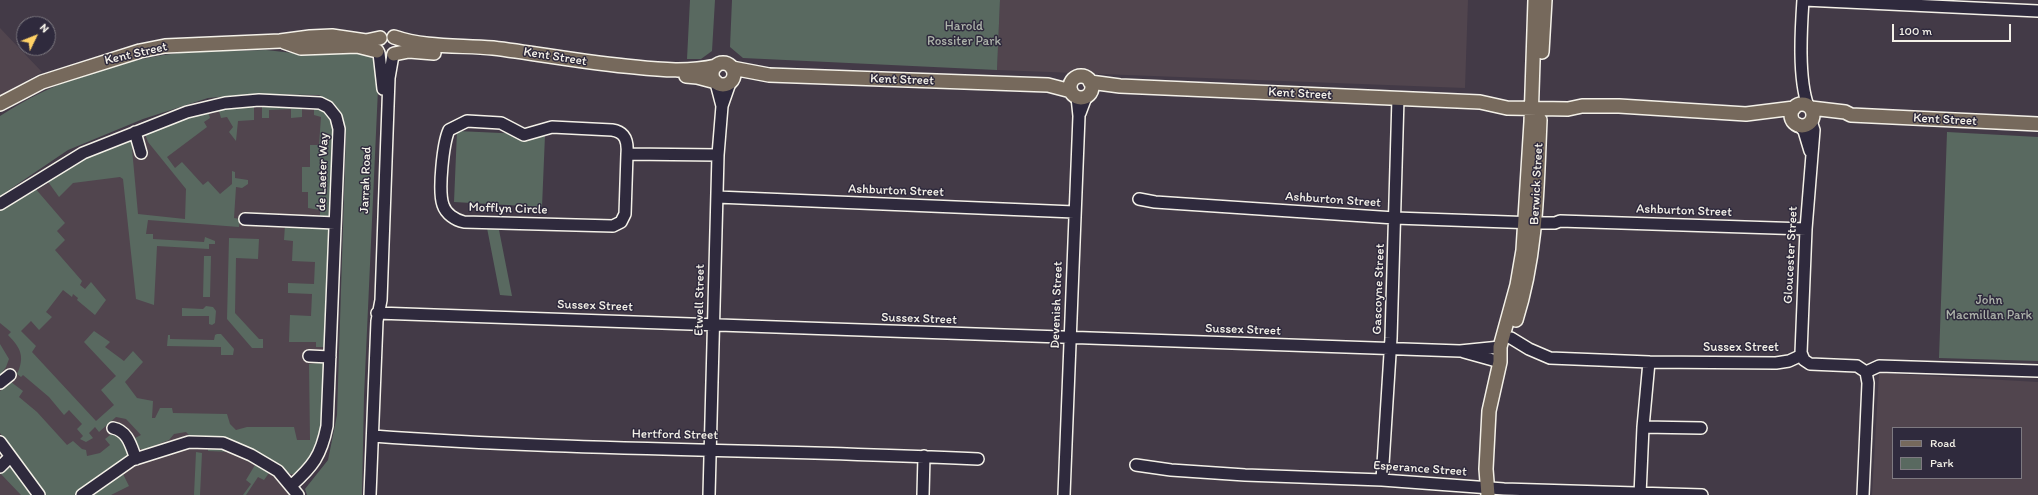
<!DOCTYPE html>
<html>
<head>
<meta charset="utf-8">
<style>
	body { margin:0 }
	#map { position:relative; width:2038px; height:495px; overflow:hidden; background:#433a47; font-family:Itim,sans-serif }
	canvas { display:block }
	.legend { position:absolute; left:1892px; top:427px; width:130px; height:52px; box-sizing:border-box; background:#2f2a3d; border:1px solid #7e7a81; margin:0; padding:5px 7px; list-style:none; font-size:12px; color:#f4f1e8 }
	.legend li { display:flex; align-items:center; gap:8px; height:20px }
	.legend b { width:20px; border:1px solid #7e7a81 }
	.north { position:absolute; left:16px; top:16px; width:40px; height:40px; box-sizing:border-box; background:#2f2a3d; border:1px solid #7e7a81; border-radius:50%; rotate:47deg; font-size:11px; font-weight:700; line-height:16px; text-align:center; color:#f4f1e8 }
	.north::after { content:''; display:block; margin:auto; width:14px; height:18px; background:#ffd166; clip-path:polygon(50% 0,100% 100%,50% 72%,0 100%) }
	.scale { position:absolute; left:1892px; top:24px; width:119px; height:18px; box-sizing:border-box; border:2px solid #f4f1e8; border-top:0; padding-left:5px; font-size:12px; line-height:14px; white-space:nowrap; color:#f4f1e8; -webkit-text-stroke:3px #2f2a3d; paint-order:stroke }
</style>
</head>
<body>
<div id="map">
<canvas width="2038" height="495"></canvas>
<ul class="legend">
<li><b style="height:5px;background:#76695c"></b>Road</li>
<li><b style="height:11px;background:#596960"></b>Park</li>
</ul>
<div class="north">N</div>
<div class="scale">100 m</div>
</div>
<script>
const c = document.querySelector('canvas').getContext('2d');
c.lineJoin = 'round';
function paint(path, color) { c.fillStyle = color; c.fill(path, 'evenodd'); }
function trace(path, color, width, dash) { c.strokeStyle = color; c.lineWidth = width; c.lineCap = dash ? 'butt' : 'round'; c.setLineDash(dash || []); c.stroke(path); }
function drawText(font, color, halo, rows, align = 'center') {
  c.font = font + ' Itim,sans-serif'; c.lineWidth = 3; c.setLineDash([]); c.textBaseline = 'middle'; c.strokeStyle = halo; c.fillStyle = color; for (const [text, x, y, turn = 0] of rows) {
    c.save(); c.translate(x, y); c.rotate((+turn || 0) * Math.PI / 180); c.textAlign = isNaN(turn) ? turn : align; if (halo) c.strokeText(text, 0, 0); c.fillText(text, 0, 0); c.restore();
  }
}
const built = new Path2D(`
	M1000,0H1468L1465,88L997,70Z
	M0,28L42,72L0,96Z
	M259,108L317,110L331,129L320,425L305,464L282,484L290,495H0V213L86,160L189,119L226,110Z
	M1879,373L2038,382V495H1872ZM1893,428H2021V478H1893Z`);
const green = new Path2D(`
	M690,0H715L712,51L701,59H687Z
	M732,0H1000L997,70L743,58L730,47Z
	M266,50L302,54L354,52L365,54L372,58L379,67L364,396L362,495H307L305,489L328,460L337,415L346,133L334,104L319,95L253,94L208,98L143,119L68,150L0,196V116C55,80 121,59 187,52C213,50 240,51 266,50Z
	M302,104V117L291,118V109L269,110V118H262V105Z
	M314,105L323,109L332,119V217H320V210L308,208V192H302V167H310V145H319L321,117L314,115Z
	M254,106V120L238,121L236,141L229,132L233,127L227,117L221,118L219,111L227,108Z
	M208,111L210,118L204,122L207,127L167,157L175,168L182,162L203,185L208,181L220,194L232,184V171L235,172V178L248,180V184L242,188L236,187L234,218L240,219L239,227L148,220L146,234H153V239L204,242L205,237L215,241V244H209V249L157,246L154,305L136,299L123,179L120,177L73,183L59,197L46,179L81,158L131,138L138,214L185,219L186,189L148,142L145,134L185,117Z
	M457,131L545,135L542,207L454,202Z
	M1947,132L2038,137V361L1939,358Z
	M34,187L65,223L57,231L65,240L55,250L82,281L80,285L85,289L91,282L106,300L95,315L77,300L78,298L73,294L72,297L63,290L46,312L52,317L39,330L31,321L21,331L36,346L32,352L96,421L114,405L101,390L116,376L84,342L94,331L110,342L105,347L124,361L133,351L143,362L125,382L137,398L153,401L152,418H155L160,408H172L173,413L227,414L230,424L236,430L247,427H294L297,440H310L309,364L325,362L322,432L311,461L296,475L287,473L279,465L255,450L230,439L191,437L186,432L174,434L169,440L143,450L139,448L135,438L141,435L126,419L116,417L99,432L95,427L89,433L93,438L86,442L80,439L83,436L77,429L82,424L69,410L64,415L49,397L23,375L21,377L17,374C25,357 21,348 8,335L11,332L0,323V210Z
	M285,225L329,227L324,347H316V342H289L290,315L311,316L312,294L288,293V283L314,284L315,262L292,261L293,241L284,240Z
	M487,228L499,230L512,296L500,295Z
	M229,238L259,239L258,259L236,258L235,313L259,339H263V348H252L227,319Z
	M204,256H211L210,297H203Z
	M206,306L213,307L216,311L215,323L212,325L209,324V316H182V308L203,309Z
	M217,334H221L234,349L233,355H221V347L167,346L168,335H170V339L214,340L215,335Z
	M0,344L9,359L6,367L0,375Z
	M11,382L23,391L19,397L37,412L67,445L73,441L82,449L86,450L87,456L100,453L110,445L105,439L114,432L122,438L130,455L74,495H44L0,433V391Z
	M208,446L229,448L267,468L269,473L264,480L258,477L246,495H243L251,484L246,480L255,465L230,452L208,451Z
	M196,452L202,453L200,495H194Z
	M5,467L11,468L33,495H21L0,473Z
	M123,474L129,486L111,495H94Z`);
const minor = new Path2D(`
	M1803,0C1801,30 1798,78 1808,106
	M1804,0L2038,11
	M379,53L383,89
	M716,83L722,106
	M1080,113L1086,97
	M1811,121L1814,130L1806,229L1801,353L1804,360L1810,364L1857,366L1866,372L1868,383L1863,495
	M1798,124L1804,131L1810,151
	M135,132L141,153
	M627,154L625,214L621,222L613,226L464,222C455,220 446,214 443,205C438,191 443,143 449,130L467,121L501,123L524,135L552,127L612,130C626,132 628,142 627,154L718,155
	M717,197L1074,212
	M1139,199L1155,202L1395,218L1536,223H1555L1560,221L1806,229
	M0,204L83,153L187,112L225,103L259,100L320,103L328,107L336,117L339,129L327,426C321,456 313,466 291,486
	M245,219L335,223
	M377,313L1460,351L1500,347
	M1511,338L1529,349L1550,358L1649,362L1776,363L1789,361L1802,355
	M1464,352L1500,362
	M309,356L330,357
	M1866,372L1879,366L2038,371
	M0,383L10,375
	M1643,427L1701,428
	M113,428C128,431 131,446 136,459
	M373,436C574,451 776,449 978,459
	M0,442L39,495
	M1136,465L1171,470L1245,475L1382,480L1504,489L1702,495
	M0,467L10,457
	M1382,480L1391,338L1398,98
	M82,495L132,460L189,442L223,443L251,455L278,471L298,495
	M370,495L377,321L381,300L389,78L393,55
	M709,495L718,155L722,106L730,83
	M923,495L924,456
	M1064,495L1079,116L1077,97
	M1640,495L1643,427L1649,362`);
const major = new Path2D(`
	M394,37C426,48 460,45 493,48C541,54 587,63 635,67C662,70 689,72 716,66
	M284,42L301,48L357,46L377,51
	M1542,52L1545,0
	M394,54L409,51L434,53
	M712 74a11 11 0 1 1 22 0a11 11 0 1 1-22 0Z
	M732,68L769,75L1048,85L1071,91
	M686,76L697,77L716,82
	M1070 87a11 11 0 1 1 22 0a11 11 0 1 1-22 0Z
	M1090,82L1120,86L1480,102L1507,108L1568,109L1582,106H1619L1746,114L1794,108
	M0,104L42,82L67,74L140,51L165,46L280,41L310,37L332,36L366,41L380,38
	M1791 115a11 11 0 1 1 22 0a11 11 0 1 1-22 0Z
	M1811,108L1845,112L1851,115L2038,124
	M1516,320C1537,254 1537,188 1540,120
	M1488,495L1486,469L1489,411L1500,362V347L1517,285L1523,250L1531,122L1535,0`);
const parkNames = [
	["Harold",964,27],
	["Rossiter Park",964,42],
	["John",1989,301],
	["Macmillan Park",1989,316]
];
const streetNames = [
	["Kent Street",136,54,-13],
	["Kent Street",555,57,9],
	["Kent Street",902,80,2],
	["Kent Street",1300,94,3],
	["Kent Street",1945,120,3],
	["de Laeter Way",323,172,-88],
	["Jarrah Road",366,180,-88],
	["Berwick Street",1537,184,-87],
	["Ashburton Street",896,191,2],
	["Ashburton Street",1333,200,4],
	["Mofflyn Circle",508,209,2],
	["Ashburton Street",1684,211,2],
	["Gloucester Street",1791,255,-87],
	["Gascoyne Street",1379,289,-88],
	["Etwell Street",700,300,-89],
	["Devenish Street",1057,305,-88],
	["Sussex Street",595,306,2],
	["Sussex Street",919,319,2],
	["Sussex Street",1243,330,2],
	["Sussex Street",1741,348],
	["Hertford Street",675,435,1],
	["Esperance Street",1420,469,4]
];
paint(built, '#51454e');
paint(green, '#596960');
trace(minor, '#f4f1e8', 14);
trace(major, '#f4f1e8', 16);
trace(minor, '#2f2a3d', 11);
trace(major, '#76695c', 13);
drawText('13px', '#aeb4ab', '#2f2a3d', parkNames);
drawText('13px', '#f4f1e8', '#2f2a3d', streetNames);
</script>
</body>
</html>
